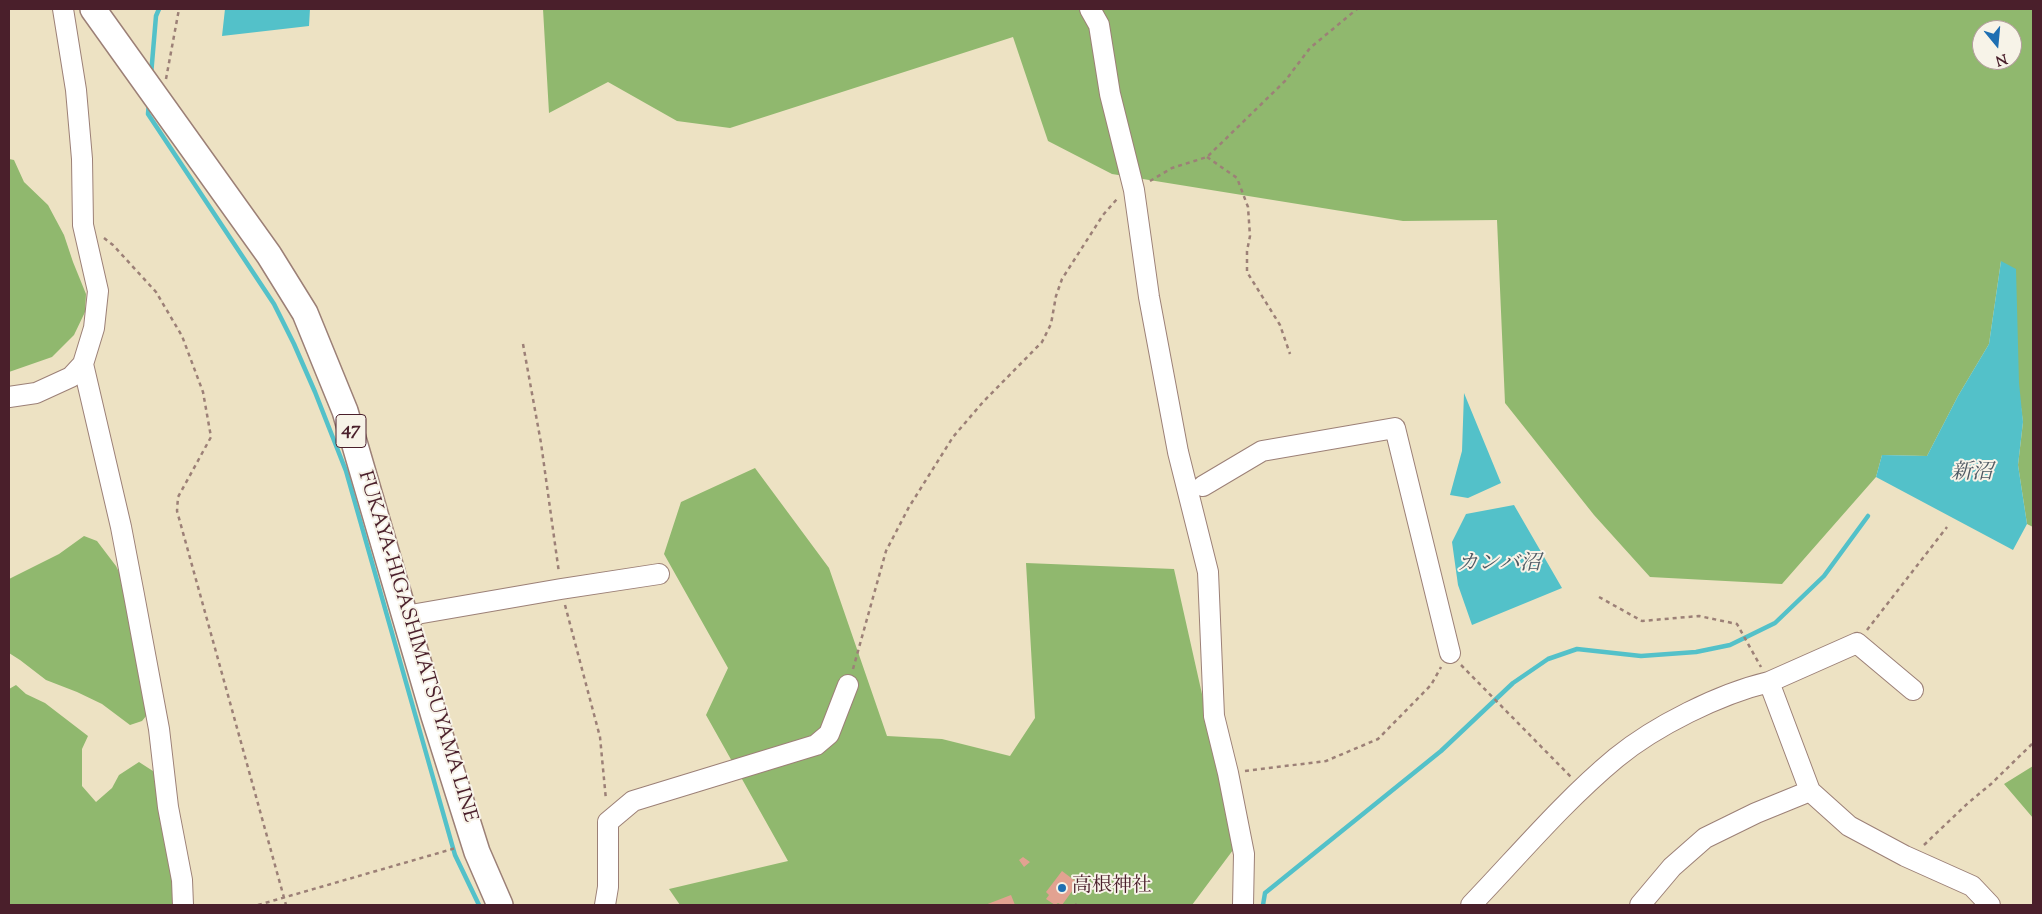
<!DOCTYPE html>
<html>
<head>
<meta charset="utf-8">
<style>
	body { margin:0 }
	#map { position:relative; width:2042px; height:914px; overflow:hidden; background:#ede2c3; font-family:"Sorts Mill Goudy",serif }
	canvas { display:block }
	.frame { position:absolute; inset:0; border:10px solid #4a1f2b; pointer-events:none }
	.north { position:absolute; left:1972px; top:20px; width:50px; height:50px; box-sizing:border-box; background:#f7f3e8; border:1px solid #b29e9c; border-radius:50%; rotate:163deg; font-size:14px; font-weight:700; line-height:20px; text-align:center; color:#4a1f2b }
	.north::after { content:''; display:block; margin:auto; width:18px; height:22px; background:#1f6fb2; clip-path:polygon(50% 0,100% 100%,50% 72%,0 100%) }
</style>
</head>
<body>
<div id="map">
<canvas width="2042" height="914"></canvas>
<div class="frame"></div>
<div class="north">N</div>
</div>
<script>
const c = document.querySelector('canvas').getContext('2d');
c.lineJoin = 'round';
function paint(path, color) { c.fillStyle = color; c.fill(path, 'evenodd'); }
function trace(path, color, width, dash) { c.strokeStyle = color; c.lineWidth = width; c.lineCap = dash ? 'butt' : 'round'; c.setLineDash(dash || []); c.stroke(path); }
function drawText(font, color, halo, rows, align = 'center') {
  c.font = font + ' "Sorts Mill Goudy","Noto Serif JP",serif'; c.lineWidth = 4; c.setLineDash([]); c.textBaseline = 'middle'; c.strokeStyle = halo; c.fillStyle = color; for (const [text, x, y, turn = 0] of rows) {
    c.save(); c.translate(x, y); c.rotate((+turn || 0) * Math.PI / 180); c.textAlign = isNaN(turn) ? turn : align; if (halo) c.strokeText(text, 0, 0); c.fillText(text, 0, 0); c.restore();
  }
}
const forest = new Path2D(`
	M543,9H2033V527L2027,524L2018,465L2023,422L2001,261L1989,344L1958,396L1927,456L1882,455L1876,477L1782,584L1650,577L1594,515L1505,403L1497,220L1403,221L1112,174L1048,141L1013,37L730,128L677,121L608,82L549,113ZM1982,30H2012V60H1982Z
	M9,159L14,160L24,182L48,205L64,235L73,262L86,294L85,312L74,335L52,357L9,372Z
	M755,468L829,568L887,736L942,739L1010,756L1035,718L1026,563L1174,569L1236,846L1192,905H680L669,889L788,861L706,715L728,668L664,554L681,502Z
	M84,536L97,541L116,566L129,592L151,710L142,721L130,725L102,704L77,692L46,680L20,660L9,653V579L59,554Z
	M16,685L26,694L45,703L88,736L82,749V786L96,802L112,788L119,775L139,762L156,773L176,905H9V689Z
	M2033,766V818L2004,784Z`);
const water = new Path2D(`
	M225,9H310L309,26L222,36Z
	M2001,261L2016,269L2019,383L2023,422L2018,465L2027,524L2013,550L1876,477L1882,455L1927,456L1958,396L1989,344Z
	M1464,393L1501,483L1468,498L1450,495L1462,451Z
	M1514,505L1562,588L1472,625L1458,585L1452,542L1466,514Z`);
const stream = new Path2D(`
	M151,75L156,16L159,9
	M149,102L148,114L274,304L294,344L315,392L346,471L455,855L479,905
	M1263,905L1265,893L1441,751L1513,683L1548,659L1577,649L1641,656L1696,652L1730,645L1775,623L1824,576L1868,516`);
const building = new Path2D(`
	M1023,857L1030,862L1024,867L1019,860Z
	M1062,871L1078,883L1062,905L1058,903L1055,905L1046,899L1049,895L1046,892Z
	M1011,895L1015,905H985Z`);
const path = new Path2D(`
	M166,79L179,9
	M1207,157L1237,178L1248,207L1250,236L1247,251V272L1280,325L1290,354
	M1150,181L1172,168L1207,157L1285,81L1310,48L1357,9
	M104,238L113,245L156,292L182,336L203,392L211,437L178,497L177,511L286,905
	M523,344L541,443L559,573
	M1599,597L1642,621L1699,616L1737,624L1761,667
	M565,605L600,737L606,800
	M1867,630L1947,527
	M1461,665L1571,777
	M853,669L886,551L909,507L953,437L983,402L1042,342L1051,324L1056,296L1062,279L1103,215L1117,199
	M1245,771L1326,761L1378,739L1431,685L1441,667
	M1924,845L1968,803L1991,784L2033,743
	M1075,904L1076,905
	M258,905L456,848`);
const minor = new Path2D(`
	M1090,9L1099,25L1110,94L1134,190L1149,297L1178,452L1208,572L1214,716L1228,773L1244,854L1243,905
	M83,364L121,527L134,595L159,729L168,807L182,880L183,905
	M9,397L36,393L71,377L83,364L94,328L98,291L83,225L82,159L76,90L63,9
	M1203,486L1262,451L1395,428L1450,653
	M405,616L561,589L659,574
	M1769,682L1810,791L1849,826L1905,856L1972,886L1990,905
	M605,905L608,887V822L633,801L816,745L829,734L848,685
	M1471,905C1518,856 1563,802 1616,758C1655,726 1719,694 1769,682L1857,643L1913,690
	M1640,905L1672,867L1705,838L1756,813L1810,791`);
const major = new Path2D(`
	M93,9L269,255L305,313L345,411L434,716L477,852L500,905`);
const markers = [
	[1062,888,5,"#1f6fb2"]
];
const shields = [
	[351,431,30]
];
const shieldNames = [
	["47",351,431]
];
const streetNames = [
	["FUKAYA-HIGASHIMATSUYAMA LINE",416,647,73]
];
const poiNames = [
	["高根神社",1072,888]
];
const waterNames = [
	["新沼",1972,474],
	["カンバ沼",1499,565]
];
paint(forest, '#90b86e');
paint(water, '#53c1c9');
trace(stream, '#53c1c9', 4.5);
paint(building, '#e2a291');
trace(minor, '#9c8077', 22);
trace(major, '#9c8077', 28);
trace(path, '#9c8077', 2.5, [4, 4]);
trace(minor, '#fff', 20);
trace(major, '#fff', 25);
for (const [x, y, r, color] of markers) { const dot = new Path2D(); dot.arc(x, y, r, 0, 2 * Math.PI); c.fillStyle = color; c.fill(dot); trace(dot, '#f7f3e8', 2); }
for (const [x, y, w] of shields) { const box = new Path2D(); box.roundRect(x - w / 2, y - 16.5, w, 33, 4); c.fillStyle = '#f7f3e8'; c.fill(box); trace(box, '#4a1f2b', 1); }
drawText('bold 19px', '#4a1f2b', null, shieldNames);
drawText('20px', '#4a1f2b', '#f7f3e8', streetNames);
drawText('20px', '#4a1f2b', '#f7f3e8', poiNames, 'left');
drawText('italic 21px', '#4d5862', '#f7f3e8', waterNames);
</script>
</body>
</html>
